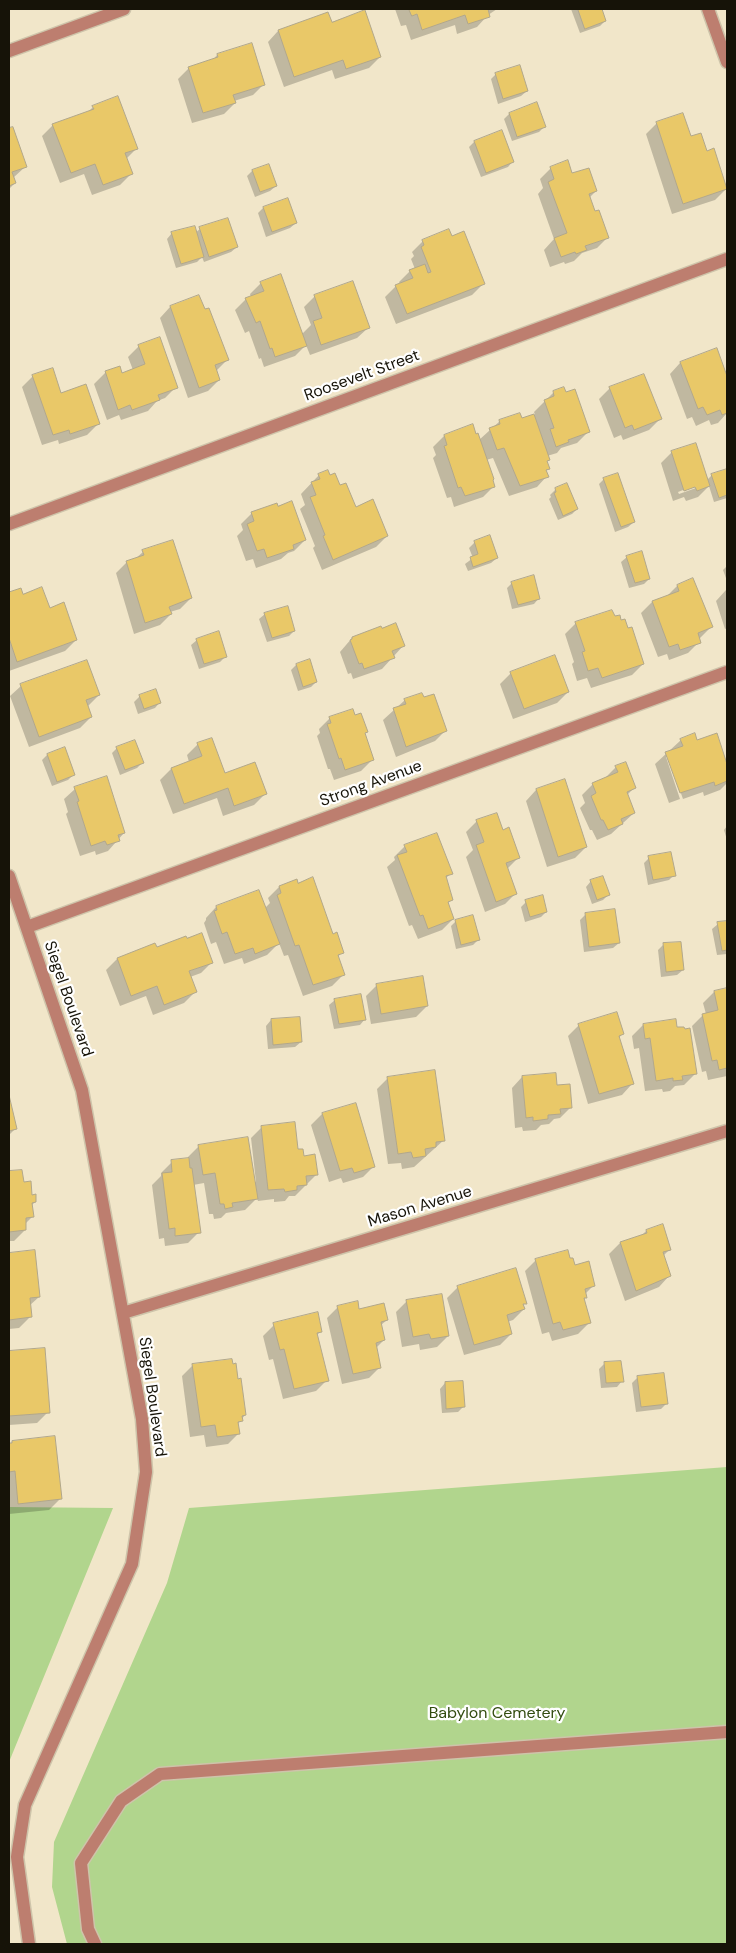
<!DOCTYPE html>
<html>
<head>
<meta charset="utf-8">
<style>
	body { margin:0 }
	#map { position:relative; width:736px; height:1953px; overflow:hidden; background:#f1e6c9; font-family:"DM Sans",sans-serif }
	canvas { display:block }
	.frame { position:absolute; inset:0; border:10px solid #161308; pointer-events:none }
</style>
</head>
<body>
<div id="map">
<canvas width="736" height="1953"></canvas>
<div class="frame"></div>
</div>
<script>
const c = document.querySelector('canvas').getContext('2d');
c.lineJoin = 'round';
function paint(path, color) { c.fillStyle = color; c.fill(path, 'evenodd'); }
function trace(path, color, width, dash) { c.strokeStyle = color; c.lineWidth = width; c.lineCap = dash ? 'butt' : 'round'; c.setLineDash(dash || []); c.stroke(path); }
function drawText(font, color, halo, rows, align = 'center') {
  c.font = font + ' "DM Sans",sans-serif'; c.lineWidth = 4.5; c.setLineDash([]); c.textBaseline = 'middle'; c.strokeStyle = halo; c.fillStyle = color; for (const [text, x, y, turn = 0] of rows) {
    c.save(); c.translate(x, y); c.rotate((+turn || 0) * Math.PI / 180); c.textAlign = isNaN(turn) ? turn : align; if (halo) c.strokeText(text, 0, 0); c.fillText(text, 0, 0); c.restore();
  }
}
const green = new Path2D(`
	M727,1467V1944H67L52,1887L54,1842L167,1583L189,1508Z
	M9,1507L113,1508L9,1762Z`);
const shadow = new Path2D(`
	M395,9H497L488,15L477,27L457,34L455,25L411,40L406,25L401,26Z
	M571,9H601L605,21L600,26L580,33Z
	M332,24L380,57L369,68L335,79L332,70L284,87L268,42L278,31Z
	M251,45L264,84L253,95L234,101L235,103L224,114L192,123L178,79L189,68L212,61L217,55Z
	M496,74L527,91L521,96L498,104L491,79Z
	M537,104L544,127L539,132L512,141L504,119L509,114Z
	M93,107L137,148L126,159L131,174L120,185L92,195L84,174L60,183L42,136L53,125L88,112Z
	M657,123L690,137L706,152L726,189L715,200L672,214L646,134Z
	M12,128L25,167L13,178L15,183L9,189V130Z
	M502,132L513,161L508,167L481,177L469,147L474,142Z
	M551,168L596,191L589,198L595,213L608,237L597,248L582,253L574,261L565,264L564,262L550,267L544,250L554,239L538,194L543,188L540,179Z
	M252,171L276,186L270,191L255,197L247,176Z
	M287,200L296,223L290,228L266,237L258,213L263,208Z
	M200,229L237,247L231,252L204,262L202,257L197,262L176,268L167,239L172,233H195Z
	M423,241L483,284L472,295L396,324L385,297L396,286L400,284L399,282L410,271L415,269L411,259L414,256L412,252Z
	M261,283L302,334L311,325L304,307L315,296L368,328L357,338L310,355L306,345L295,356L264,367L261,358L259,359L249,331L245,333L235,310L246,299L251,297L250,294Z
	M170,307L227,360L216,371L219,380L208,391L188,398L160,318Z
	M139,346L176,387L165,398L157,401L148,411L121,420L119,415L107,420L94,384L105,373L119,368L121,375L133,370L128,357Z
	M716,350L727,379L725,386L727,390V413L718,423L711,425L709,420L696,426L692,417L687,419L670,374L680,363Z
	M33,376L60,394L98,424L87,435L59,444L58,440L42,445L22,387Z
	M610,388L660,419L649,430L623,440L621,435L614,438L599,399Z
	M553,393L588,432L577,443L561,448L557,453L547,456L548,460L546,462L548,468L546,471L547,476L537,487L509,496L493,458L486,460L494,486L483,497L454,507L451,497L447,498L433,458L436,455L433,447L444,436H476L479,440L500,421L521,419L535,415L534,412Z
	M672,452L707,480L712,475L727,470V498L714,502L709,486L698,497L686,501L684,497L673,501L661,463ZM696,485V488L679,494L678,492Z
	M319,475L329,476L355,509L387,536L376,547L322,570L313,548L315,546L300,509L305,505L301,494Z
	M604,479L634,522L628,527L615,532L599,484Z
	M556,489L577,509L572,514L558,520L549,499L551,497L550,495Z
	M252,513L305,540L294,551L288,553L281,559L256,568L253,559L246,561L237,536L243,530L241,524Z
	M489,537L497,558L491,563L468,571L465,564L473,558L469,548L474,543Z
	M143,552L191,598L180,609L170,612L171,614L160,625L134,634L116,573L127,562L135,559Z
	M627,557L649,579L644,584L629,588L621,562Z
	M727,566V581L723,570Z
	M692,580L711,627L699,639V642L688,653L669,660L667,654L658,657L641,613L652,602L666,597L677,586Z
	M512,583L539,598L534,604L512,609L507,588Z
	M20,590L22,595L76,640L65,651L9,671V594Z
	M726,590L727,628L725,629L716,601Z
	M265,614L294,631L289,636L267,642L259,619Z
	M576,623L643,664L632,675L591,688L587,678L577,681L572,664L574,662L565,634Z
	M352,638L403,646L382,669L353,679L351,673L348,674L340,652Z
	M197,640L225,657L220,662L199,669L191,645Z
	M296,665L316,682L311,687L298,691L291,670Z
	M511,673L568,692L557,703L513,719L500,684Z
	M21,686L99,695L87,707L91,717L80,728L29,747L10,696Z
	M140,696L160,702L155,708L138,714L134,702Z
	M423,699L446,730L435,741L396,757L383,720L405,700Z
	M330,718L366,732L364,734L372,760L361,771L334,780L330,769H328L317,736L320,733L319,729Z
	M716,734L727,768V783L720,790L704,796L703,792L683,799L668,757H666L680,799L669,803L655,764L681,740L696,741Z
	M198,744L224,775L265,794L254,805L223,816L217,798L173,814L160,780L171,769L189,762L187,755Z
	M117,748L142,763L137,768L120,775L112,753Z
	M47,755L73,775L68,780L52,786L42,760Z
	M616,767L634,788L627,795L634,813L611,834L597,840L592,830H590L580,808L585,803L582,795L593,784L605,778Z
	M75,789L124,833L108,851L96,855L95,851L80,856L66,814L68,812L64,799Z
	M536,790L586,847L575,858L547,867L526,801Z
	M477,821L502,831L518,858L507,869L516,893L505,904L485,912L466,857L473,850L466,832Z
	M727,826V840L724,830Z
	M405,846L451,873L445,879L451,900L447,904L453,919L442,930L418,939L412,925L409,926L387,867L395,860L394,857Z
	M649,858L674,875L669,880L648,885L644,863Z
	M296,881L342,952L337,958L343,975L332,986L303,996L288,955L284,956L279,943L267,955L244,964L242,958L224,964L216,942L211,944L204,923L206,920V918L216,907L265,908L270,903L268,898L279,887Z
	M591,881L608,895L603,900L592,904L586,887Z
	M526,902L546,912L541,917L525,922L521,907Z
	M585,915L619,943L613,948L584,952L580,920Z
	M456,921L478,940L473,945L456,949L451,926Z
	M727,922V954L717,955L712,929L718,924Z
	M154,945L156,949L212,962L201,973L190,977L195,992L184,1003L153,1015L146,996L120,1006L106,970L117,959Z
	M663,945L683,970L677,975L661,977L658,950Z
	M377,985L427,1006L416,1017L371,1024L366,996Z
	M727,989V1076L708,1080L706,1071L702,1072L692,1026L703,1015L706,1014L703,1003L714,992Z
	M335,1000L365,1019L360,1025L334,1029L329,1005Z
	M271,1020L301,1042L295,1047L268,1049L266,1026Z
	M675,1021L676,1029L695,1074L684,1085L675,1086L670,1091L663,1092L662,1089L645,1091L639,1048L634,1049L632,1036L643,1025Z
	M579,1025L622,1034L619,1038L632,1084L622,1095L588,1104L568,1036Z
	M522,1077L556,1086L571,1107L560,1118L554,1119L549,1124L541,1125L536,1130L523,1131L522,1127L515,1128L512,1088Z
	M388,1078L444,1140L414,1167L402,1169L401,1163L388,1164L377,1089Z
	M9,1100L16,1128L9,1135Z
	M322,1114L374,1166L363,1177L343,1183L341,1178L329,1182L311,1125Z
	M262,1127L297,1151L316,1175L295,1196H289L285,1201L274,1202V1199L258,1201L257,1198L245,1210L226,1213L221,1218L214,1219L213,1214H209L204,1183L193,1185L199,1232L188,1243L165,1246L164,1238L159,1239L152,1185L161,1176V1173L172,1162L188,1159V1157L199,1146L254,1182H256L251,1138Z
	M21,1172L22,1183L35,1202L31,1206L32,1217L25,1224V1230L14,1241H9V1173Z
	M662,1225L670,1249L663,1256L669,1276L659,1287L625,1301L609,1254L620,1243L641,1236L646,1231Z
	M34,1252L39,1297L29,1306L30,1317L19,1328L9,1329V1254Z
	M536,1260L574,1266L594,1285L585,1294L586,1297L583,1300L589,1323L578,1334L552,1341L549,1332L542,1334L525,1271Z
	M458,1287L525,1303L522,1306L524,1309L513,1320L507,1322L511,1334L500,1345L464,1355L447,1298Z
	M407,1301L448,1336L437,1347L420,1350L419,1344L402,1347L396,1312Z
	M338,1307L359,1311L387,1320L381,1325L384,1340L376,1348L380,1367L369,1378L342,1384L327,1318Z
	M274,1325L321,1331L316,1336L327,1380L316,1391L283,1399L273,1359L269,1360L263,1336Z
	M44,1350L48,1412L37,1423L9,1425V1353Z
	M604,1364L622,1381L617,1387L601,1388L599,1369Z
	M193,1365L245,1415L237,1425L239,1433L228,1444L206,1447L204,1435L190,1437L182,1376Z
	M638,1377L666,1404L661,1409L636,1412L632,1383Z
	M445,1383L463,1407L458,1412L442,1413L440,1389Z
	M13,1442L60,1499L49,1510L9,1514V1444Z`);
const building = new Path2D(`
	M409,9H488L490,17L468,24L465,15L422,30L417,14L412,16Z
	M578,9H602L606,21L585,29Z
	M365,10L381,57L346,69L343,60L294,77L278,30L328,12L332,22Z
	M252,43L265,85L233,95L236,103L203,113L188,67L218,57L217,54Z
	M520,65L528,91L503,99L495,73Z
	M118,96L138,149L125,153L133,174L103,185L95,164L71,173L52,124L94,109L92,106Z
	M537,102L546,127L517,137L509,113Z
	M683,113L691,136L701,133L707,151L714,148L727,189L683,204L656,122Z
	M13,127L27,167L12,172L16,183L9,186V128Z
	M502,130L514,162L486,173L474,141Z
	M568,160L572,173L589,168L597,191L589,194L595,211L599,210L609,238L585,246L587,250L576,254L575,252L561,257L554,238L567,233L548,182L554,179L550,167Z
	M269,164L277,186L260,192L252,170Z
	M288,198L297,223L272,232L263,207Z
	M228,218L238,247L209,257L199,227Z
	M195,226L204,257L181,264L171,232Z
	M449,229L452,236L464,231L485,284L407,314L395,285L413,278L409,270L425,264L428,273L431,272L421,247L424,245L422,240Z
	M281,274L307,346L275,357L272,348L270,349L260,321L256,323L245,298L264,291L260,282Z
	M353,281L370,328L321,345L313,321L322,318L314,295Z
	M199,295L205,309L209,308L229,360L215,365L220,380L199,388L170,306Z
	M160,337L178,388L158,395L160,400L132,410L130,405L118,410L105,371L120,366L122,373L145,364L138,345Z
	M717,348L727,376V413L722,415L720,410L707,415L703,407L698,409L680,362Z
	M53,368L61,393L86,384L100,424L70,434L69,430L53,435L32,375Z
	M644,374L662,419L634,430L632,425L625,428L609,387Z
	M564,387L566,392L575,389L590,432L568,440L569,442L556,447L550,429L554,428L544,400L554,396L553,391Z
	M520,413L522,418L534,414L550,460L547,461L550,469L546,470L549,477L520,486L504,448L497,450L489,428L500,424L499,420Z
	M473,424L476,434L478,433L494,479L493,480L495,487L465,496L461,487L458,488L444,446L447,445L444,435Z
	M696,443L710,486L697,491L695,487L684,491L671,451Z
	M727,469V495L719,498L711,474Z
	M328,470L330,475L335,473L340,485L346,483L356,507L373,499L388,536L333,560L323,536L325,535L310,497L316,495L311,482L320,479L318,474Z
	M618,473L635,522L621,527L603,478Z
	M567,483L578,509L563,516L554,493L556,492L555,488Z
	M292,501L306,540L293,545L294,549L267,558L264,549L257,551L247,524L254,521L251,512L277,503L278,506Z
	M490,535L498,558L473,567L470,557L478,554L474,541Z
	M173,540L192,598L169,607L172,614L145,623L126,561L144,555L142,550Z
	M642,551L650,579L635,583L626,556Z
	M534,575L540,599L518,605L511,582Z
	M693,578L713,627L698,633L701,643L680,650L678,644L669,647L652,601L679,591L677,585Z
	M42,587L50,608L64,602L77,640L17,662L9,638V592L21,588L23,594Z
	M288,606L295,631L272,638L264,613Z
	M612,610L615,616L620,615L621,620L625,619L628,628L632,627L644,664L602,678L598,668L588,671L582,652L585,651L575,622Z
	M396,623L405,646L392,651L395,658L364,669L362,663L359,664L350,640L352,639V637L381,626L382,628Z
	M219,631L227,657L204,664L196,639Z
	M555,655L569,692L524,709L510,672Z
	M310,659L317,682L303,687L296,664Z
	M87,660L100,695L86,700L92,717L39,737L20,684Z
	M156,689L161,703L144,709L139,695Z
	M422,693L424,697L434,694L447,731L406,747L393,708L406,704L404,699Z
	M353,709L355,715L361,713L368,732L365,733L374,760L345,770L341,758L339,759L327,724L331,723L329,717Z
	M695,733L697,740L717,733L727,764V781L715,786L714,782L680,793L665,752L683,746L680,739Z
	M212,738L225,773L255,762L267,794L234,806L228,788L184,804L171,768L202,756L197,743Z
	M135,740L144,763L125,770L116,747Z
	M65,747L75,775L57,782L47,754Z
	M626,762L636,788L627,792L635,813L621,819L623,824L608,830L603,820H601L591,796L596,793L592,783L618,772L615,766Z
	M107,776L125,833L118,835L120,841L107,845L105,841L91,846L77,802L79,801L74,787Z
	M565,779L587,847L558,857L536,789Z
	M497,813L503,830L509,827L520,858L506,863L517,894L496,902L476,845L484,842L476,820Z
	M437,833L453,874L446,876L453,900L448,902L454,919L428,929L423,915L420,916L397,855L407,852L404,845Z
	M671,852L676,876L653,880L648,856Z
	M603,876L610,895L597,900L590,880Z
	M313,877L333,934L337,932L344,953L338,955L345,975L313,985L299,945L295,946L277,895L281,893L279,886L297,879L298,883Z
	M259,890L280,944L255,954L253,948L235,954L227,932L222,934L214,911L217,910L216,906Z
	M543,895L547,912L530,917L525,900Z
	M615,909L620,943L589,947L585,913Z
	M473,915L480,940L461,945L455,920Z
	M727,921V950L722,951L717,922Z
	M202,933L213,963L189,971L197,992L164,1005L157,986L131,996L117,958L155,943L157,947L186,936L187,938Z
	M681,942L684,970L666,972L663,943Z
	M423,976L428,1006L381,1014L376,984Z
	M727,988V1068L719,1070L717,1060L712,1061L702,1014L718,1010L714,991Z
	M361,994L366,1020L339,1024L334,999Z
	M617,1012L624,1034L619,1036L634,1084L599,1094L578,1024Z
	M300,1017L302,1042L273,1045L271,1019Z
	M676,1019L677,1027H684L685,1029L690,1028L697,1074L682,1076L683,1080L673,1081V1078L656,1081L650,1038L645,1039L643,1024Z
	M435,1070L445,1141L436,1142V1147L425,1149L426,1156L413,1158L411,1152L398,1154L387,1077Z
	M556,1073L557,1085L570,1084L572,1108L560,1109L561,1114L548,1115V1119L533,1121V1117L526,1118L522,1076Z
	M9,1095L17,1129L9,1131Z
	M356,1103L375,1167L354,1173L352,1168L340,1171L322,1113Z
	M295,1122L298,1149H303L304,1156L315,1154L318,1175L306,1176L307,1185L297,1186V1190L285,1192L284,1189L268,1190L261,1126Z
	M248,1137L258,1199L232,1203L233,1207L225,1209L224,1204H220L215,1173L203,1175L198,1145Z
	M189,1158L190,1168H192L201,1233L175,1236V1228L169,1229L162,1173L172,1172L171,1160Z
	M22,1170L24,1182L31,1181L32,1195L36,1194V1202L32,1203L34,1217L26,1218V1230L9,1232V1171Z
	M663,1224L671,1250L663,1252L671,1276L636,1291L620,1242L647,1233L646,1230Z
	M35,1250L40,1297L30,1298L32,1317L9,1320V1253Z
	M568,1250L570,1258H573L575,1265L589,1261L595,1286L585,1289L587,1298H584L591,1323L563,1330L560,1322L553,1324L535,1259Z
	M516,1268L527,1304H523L525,1309L507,1315L512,1334L474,1345L457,1286Z
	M442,1294L449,1336L431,1339L429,1334L413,1337L406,1300Z
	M358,1301L359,1309L384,1303L388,1320L381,1322L385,1340L376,1343L381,1368L353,1374L337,1306Z
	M318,1312L322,1332L317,1333L329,1381L294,1389L284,1349L280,1350L273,1323Z
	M45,1348L50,1413L9,1416V1351Z
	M232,1359L233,1364L236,1363L238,1379L241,1378L246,1415L242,1416L243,1421L238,1422L240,1434L217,1437L215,1425L201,1427L192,1364Z
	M621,1361L624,1382L606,1383L604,1362Z
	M664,1373L668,1404L641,1407L637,1376Z
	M463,1381L465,1407L446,1409L445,1382Z
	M55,1436L62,1499L18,1504L15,1471L9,1472V1443H12V1441Z`);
const minor = new Path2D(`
	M708,9L727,62
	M9,51L124,9
	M9,524L727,259
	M9,876L82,1090L142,1419L146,1472L132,1564L25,1805L17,1857L29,1944
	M27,927L727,672
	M123,1313L727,1131
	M95,1944L88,1929L81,1863L121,1801L160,1774L727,1732`);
const streetNames = [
	["Roosevelt Street",362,376,-20],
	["Strong Avenue",371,784,-20],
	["Siegel Boulevard",68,999,71],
	["Mason Avenue",420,1207,-17],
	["Siegel Boulevard",152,1397,82]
];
const parkNames = [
	["Babylon Cemetery",497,1714]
];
paint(green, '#b1d58d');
paint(shadow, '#0003');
paint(building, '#e9c868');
trace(building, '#b1a78b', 1);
trace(minor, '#cec4aa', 15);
trace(minor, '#bd7e6f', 12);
drawText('16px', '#161308', '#fff', streetNames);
drawText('16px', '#324c0f', '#fff', parkNames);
</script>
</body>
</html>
